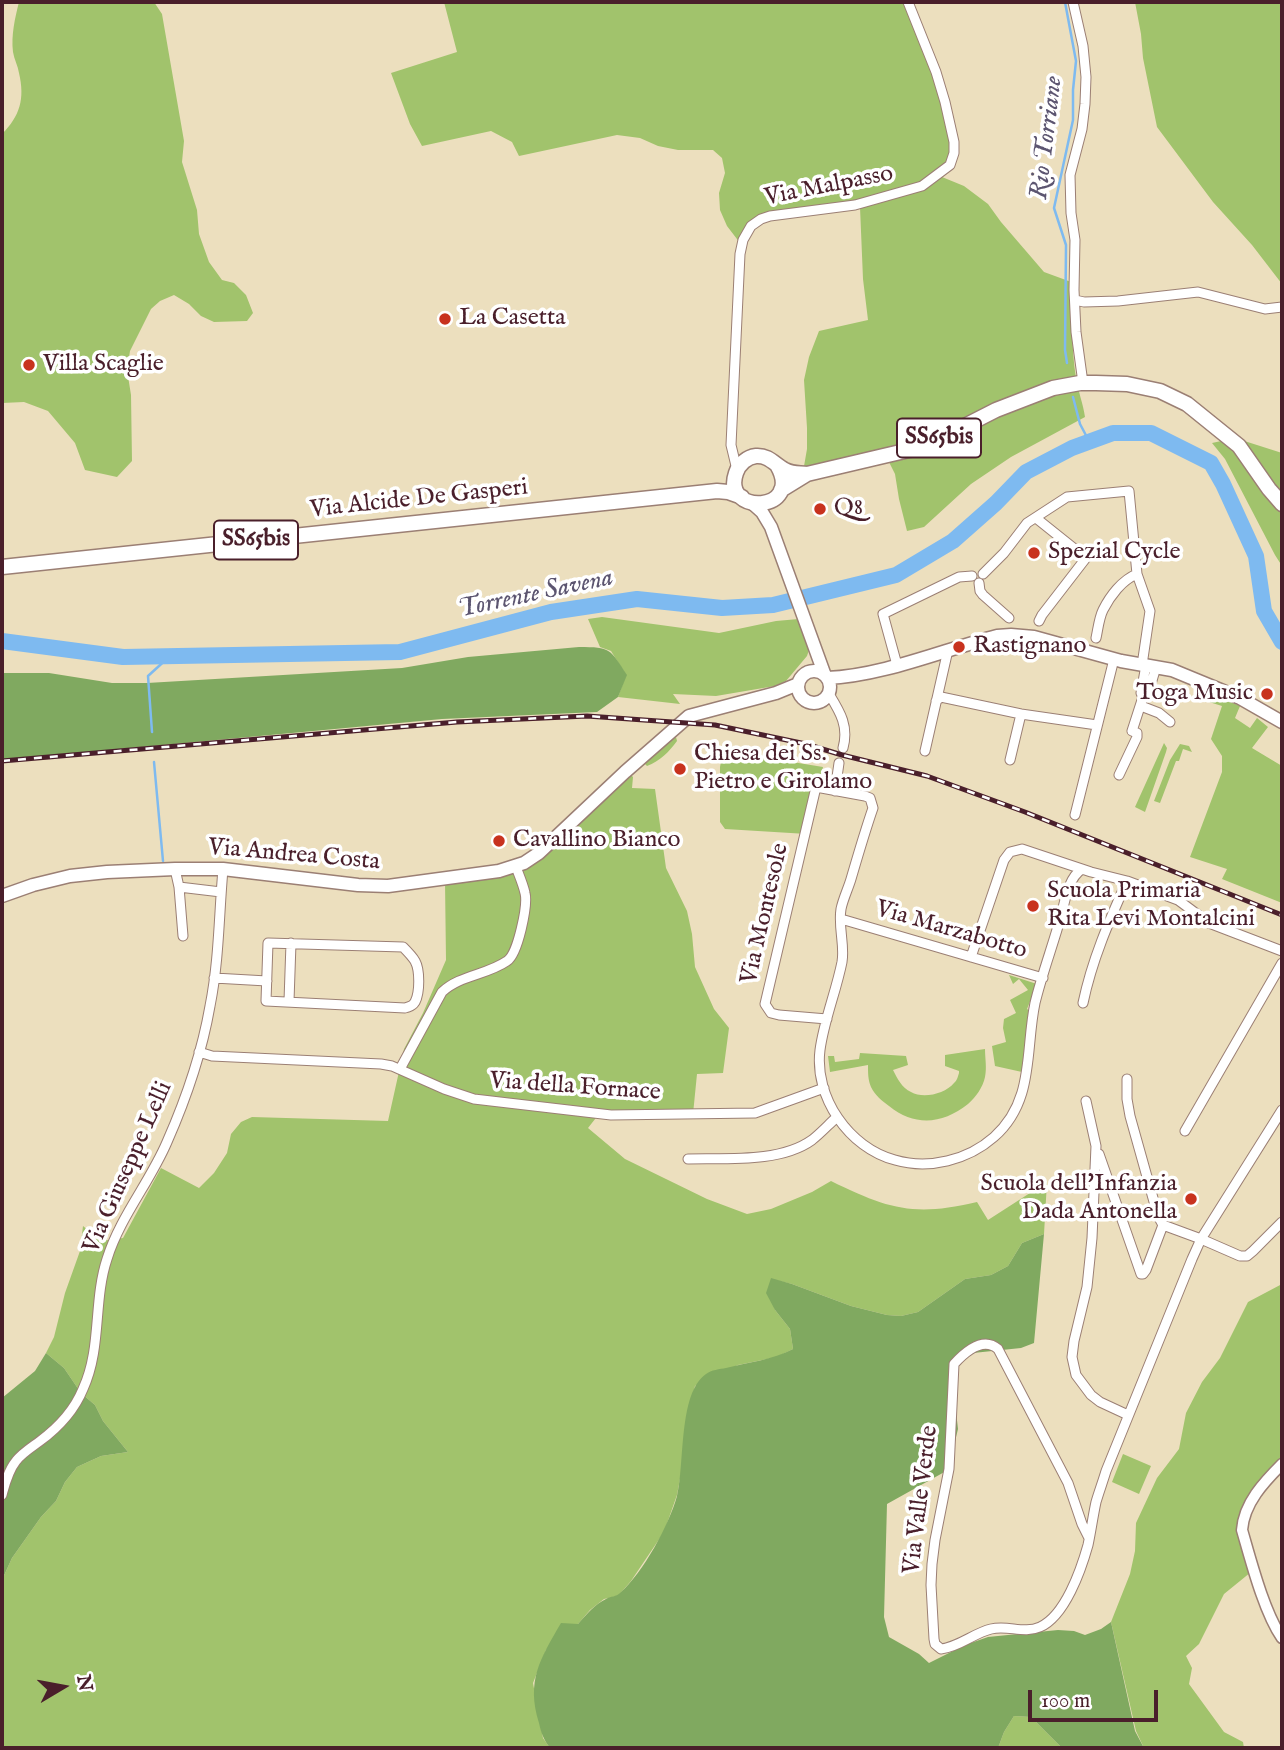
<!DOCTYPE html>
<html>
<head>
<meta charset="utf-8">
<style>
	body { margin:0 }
	#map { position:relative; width:1284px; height:1750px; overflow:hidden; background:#ecdfbe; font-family:"IM FELL English",serif }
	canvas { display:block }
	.frame { position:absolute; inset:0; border:4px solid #4a1f2b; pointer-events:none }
	.north { position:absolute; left:28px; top:1652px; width:70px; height:70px; -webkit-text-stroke:5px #fff; paint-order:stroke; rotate:80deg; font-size:19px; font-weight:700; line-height:28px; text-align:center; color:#4a1f2b }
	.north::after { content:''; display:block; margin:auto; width:24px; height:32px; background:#4a1f2b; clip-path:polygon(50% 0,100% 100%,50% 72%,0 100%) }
	.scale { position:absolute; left:1028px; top:1690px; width:130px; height:32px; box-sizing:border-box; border:4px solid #4a1f2b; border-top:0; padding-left:9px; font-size:21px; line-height:24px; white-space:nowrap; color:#4a1f2b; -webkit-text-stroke:5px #fff; paint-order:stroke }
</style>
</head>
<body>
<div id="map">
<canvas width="1284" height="1750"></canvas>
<div class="frame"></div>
<div class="north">N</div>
<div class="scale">100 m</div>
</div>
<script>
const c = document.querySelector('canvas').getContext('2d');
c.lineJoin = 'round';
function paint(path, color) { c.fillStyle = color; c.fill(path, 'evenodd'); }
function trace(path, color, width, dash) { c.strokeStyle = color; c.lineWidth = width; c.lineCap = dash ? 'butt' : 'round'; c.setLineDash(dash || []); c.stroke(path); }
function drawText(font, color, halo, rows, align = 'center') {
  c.font = font + ' "IM FELL English",serif'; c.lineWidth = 7; c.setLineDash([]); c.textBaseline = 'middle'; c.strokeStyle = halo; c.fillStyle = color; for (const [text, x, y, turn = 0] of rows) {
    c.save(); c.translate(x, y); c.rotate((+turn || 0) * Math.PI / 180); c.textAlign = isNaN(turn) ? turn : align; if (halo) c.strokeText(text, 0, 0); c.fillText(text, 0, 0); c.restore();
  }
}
const green = new Path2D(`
	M19,2H154L162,14L184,141L182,162L197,210L199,234L209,262L222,280L234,283L246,295L253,313L247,321L214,322L201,316L189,304L174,295L160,301L151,309L130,351L127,370L131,395L132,461L117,477L85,470L75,443L48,411L24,402L2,403V134C20,116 25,99 19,73C18,66 14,59 13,52C11,35 15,18 19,2Z
	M444,2H909L956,135L942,177L964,186L988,204L1001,222L1044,272L1074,283C1072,315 1071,347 1076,378C1078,391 1083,403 1085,417L1011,457L971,484L924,527L907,531L899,499L895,474L886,456L803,472L807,449V428L804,380L809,357L819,331L868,320L863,279L860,207L776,217L758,225L740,243L727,226L720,210L719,193L725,173L722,158L713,150H678L658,146L640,138L617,135L519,156L512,142L491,131L422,146L410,124L391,73L457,52Z
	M1135,2H1282V284L1252,245L1213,202L1157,127L1143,58L1141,34Z
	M1235,438L1282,453V566L1275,555L1225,459L1212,443Z
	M602,617L719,633L776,621L810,618L815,632L807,656L786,681L775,686L716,696L673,694L680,704L618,697L626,675L611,651L600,647L588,619Z
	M1209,693L1240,706L1235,718L1250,728L1257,718L1268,727L1252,748L1282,766V903L1222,879L1227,869L1190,857L1222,772V756L1211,739L1222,706L1206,701Z
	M676,737L677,741C669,752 660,761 647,766L645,764L648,760Z
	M1164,743L1167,748L1166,752L1145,812L1135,807Z
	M1180,744L1189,746L1192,752L1183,749L1179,761H1176L1160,803L1154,801L1170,760Z
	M724,745L774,759L823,767L807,834L725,829L720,822V767Z
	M631,775L633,777L632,788L655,789L666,868L687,911L692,934L695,967L714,1009L729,1028L723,1073L697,1074L693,1114H599L588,1128L625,1159L707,1199L747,1214L771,1209L812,1192L831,1181C888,1209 914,1217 977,1202L988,1220L1047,1182L1044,1234L1022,1243L1008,1266L991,1275L965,1279L918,1312L901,1316L887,1315L851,1306L792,1284L771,1279L775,1310L790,1329L793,1349L777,1357L738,1365L695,1386L686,1421L681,1473L677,1495L664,1532L631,1581L618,1596L604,1599L590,1610L578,1624L546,1650L533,1683L543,1738L550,1748H2V1580L12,1558L41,1517L56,1501L65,1482L77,1467L101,1456L128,1452L103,1421L95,1405L81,1393L64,1368L46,1353L54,1337L65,1293L80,1251L83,1226L101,1241L123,1238L161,1168L199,1188L214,1173L227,1153L231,1134L241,1122L252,1117L388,1121L404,1049L423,1013L446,960L445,882L526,861Z
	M1009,975L1037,984L1027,1009L1030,1011L1022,1072L995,1066L992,1046L1006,1042L1003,1028L1004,1019L1016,1013L1010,1000L1028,990L1019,979L1013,984Z
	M985,1049C985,1058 987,1068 985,1077C983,1087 976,1097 968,1104C943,1124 915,1127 889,1106C882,1101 875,1095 871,1087C868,1080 868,1073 868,1065L830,1072L828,1056H834L835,1062L859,1059L860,1053L906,1056L908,1065L893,1070C897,1078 902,1088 911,1092C923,1099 945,1094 954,1083C957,1081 958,1076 959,1073V1071L945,1066V1055Z
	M1282,1284V1470C1266,1488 1241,1508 1246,1536C1247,1546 1253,1557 1256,1568L1224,1594L1199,1644L1186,1656L1192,1668L1189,1684L1224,1732L1243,1742L1244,1748H1144L1136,1731L1111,1622L1130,1574L1135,1551L1136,1523L1157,1478L1179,1449L1186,1413L1202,1382L1220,1358L1248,1302Z
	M1123,1454L1151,1466L1139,1494L1112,1482Z
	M1014,1716L1031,1717L1062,1748H998L1004,1732Z`);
const forest = new Path2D(`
	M579,647C611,647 610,649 627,675L618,697L597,712L442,719L2,760V673H49L112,683H147L402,668L468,657Z
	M1044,1234L1034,1343L1021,1348L973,1353L958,1365L953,1385L958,1429L948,1470L887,1504L884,1617L889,1637L919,1654L929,1663L965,1645L988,1637L1058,1630L1074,1631L1085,1635L1101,1629L1111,1622L1135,1731L1144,1748H1062L1031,1717L1014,1716L1004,1732L998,1748H550C544,1740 541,1733 539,1723C526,1681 540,1659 561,1623L578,1624C586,1615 595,1604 606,1599C611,1596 616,1597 620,1593C643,1573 669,1525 677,1496C685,1465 678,1393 706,1374C711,1370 720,1369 726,1368C749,1362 772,1360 793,1349L790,1329L775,1310L766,1293L771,1278L792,1284L851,1306L887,1315L901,1316L918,1312L965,1279L991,1275L1008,1266L1022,1243Z
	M46,1353L64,1368L81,1393L95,1405L103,1421L128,1452L101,1456L77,1467L65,1482L56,1501L41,1517L12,1558L2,1580V1398L35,1371Z`);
const stream = new Path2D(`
	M1065,2L1076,61L1073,90V120L1054,208L1066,245L1065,350L1067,363
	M1073,397L1080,424L1089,441
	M152,732L148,676L170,656
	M154,762L163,861`);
const river = new Path2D(`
	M2,641L123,657L400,652L551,612L637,599L722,608L773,605L896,575L953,541L996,503L1026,472L1072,448L1113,433H1151L1211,463L1223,484L1256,556L1264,611L1282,642`);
const minor = new Path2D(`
	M1073,2L1083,46L1086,77L1085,104L1082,129L1070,175L1071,213L1075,240L1074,290L1076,332L1083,383
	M1075,300L1084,302L1118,301L1198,292L1265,309L1282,307
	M737,470L731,445L740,254L743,240L751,226L761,219L770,216L855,205L922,186L950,165L954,153V142L945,102L936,72L908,2
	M1036,518L1086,558L1042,615L1039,621
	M983,574L1004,553L1027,523L1067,497L1129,491L1137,574L1150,611L1142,665
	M979,583L980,591L983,595L1009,618
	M1096,638C1098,629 1099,618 1103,610C1110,596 1122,580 1137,574
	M897,665L883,614L959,577L972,576
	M829,694C840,712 849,726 843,748
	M1143,697L1141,693L1146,665
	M936,701L941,697L1021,714L1097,725
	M1141,706L1159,713L1170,722
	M925,751L948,650
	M1010,760L1021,714
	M1119,775L1137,737V733L1132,731L1143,697L1148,694L1156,667
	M835,791L839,763
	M1075,815L1114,659
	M175,869L179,887L183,936
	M179,887L221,892
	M841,919L1043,978
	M268,943L403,947C407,951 412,956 415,961C420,970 420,992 415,1002C412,1007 410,1006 405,1008L266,1001Z
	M971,957L1004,860L1010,852L1022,849L1091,872L1127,881L1162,894L1178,900L1209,923L1282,951
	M214,978L267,981
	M289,1001L291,943
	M1083,1003C1092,960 1109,921 1127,881
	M827,1019L779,1015L771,1013L765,1004L816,787L865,796L870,798L873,808C865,831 858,855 851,879C848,889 843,899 841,909C838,927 845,945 842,962C836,992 824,1020 820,1050C814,1097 849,1148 895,1160C929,1170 968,1160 994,1137C1035,1101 1025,1050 1035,1003C1042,974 1053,945 1061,916C1065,901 1068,878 1082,869
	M199,1052L212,1056L381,1064L392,1066L444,1089L474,1099L611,1115L755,1113L824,1088
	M400,1069L442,992C460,975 487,975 507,961C518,954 528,905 525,893C523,884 519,875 516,867
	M1127,1079V1099L1130,1116L1158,1216L1163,1225L1201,1239L1240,1256H1247L1253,1251L1282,1222
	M1086,1101L1096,1146L1092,1238L1087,1287L1074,1341L1072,1357L1076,1375L1091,1395L1100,1402L1128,1415
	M1185,1131L1282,963
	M1099,1154L1141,1274H1143L1146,1270L1163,1225
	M688,1159C726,1158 780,1163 812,1140C821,1133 829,1124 837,1117
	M2,1495C5,1484 8,1471 16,1461C22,1453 32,1447 40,1441C59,1427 74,1411 83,1389C102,1348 93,1301 107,1259C120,1217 150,1182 167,1142C186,1099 202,1052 210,1006C219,961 219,914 223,869
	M1089,1538L1082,1524L1068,1483L998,1349C983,1336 965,1352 954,1364L949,1469L935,1540L932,1564L931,1585L934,1639L935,1644L941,1649C959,1647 974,1633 991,1629C1008,1625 1024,1634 1040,1627C1065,1616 1081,1570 1088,1545C1091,1531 1093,1516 1096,1502C1099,1492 1103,1481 1106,1471L1192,1259L1201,1239L1282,1110`);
const tertiary = new Path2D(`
	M1282,1464C1264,1482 1244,1503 1242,1530C1251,1561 1264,1612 1282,1638`);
const secondary = new Path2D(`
	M752,503L762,512L771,527L824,673
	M798 687a16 16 0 1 1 32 0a16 16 0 1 1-32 0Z
	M827,678C882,676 943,650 997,636L1011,635L1034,637L1121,661L1172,670L1240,698L1282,722
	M2,896L33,885L70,876L107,872L175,869H223L358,885L388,886L499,871L524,863L539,853L625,772L689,716L776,693L798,684`);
const primary = new Path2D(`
	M777,465C805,513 721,516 736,473C739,464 747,457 756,456C769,455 775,465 785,470C792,474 799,473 807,474
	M781,490L807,474L909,450L949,434L996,410L1053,388L1080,383H1096L1127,384L1160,391L1187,404L1239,446L1269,489L1282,504
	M2,567L717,491L728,492L742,497`);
const rail = new Path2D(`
	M2,761L457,722L587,716L715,725L806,744L842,755L927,776L1025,812L1282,915`);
const markers = [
	[445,319,7,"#c8321e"],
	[29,365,7,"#c8321e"],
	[820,509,7,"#c8321e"],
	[1034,553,7,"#c8321e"],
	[959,647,7,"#c8321e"],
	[1267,694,7,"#c8321e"],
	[680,769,7,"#c8321e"],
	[499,841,7,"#c8321e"],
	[1033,906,7,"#c8321e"],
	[1191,1199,7,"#c8321e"]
];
const shields = [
	[939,438,84],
	[256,540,84]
];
const shieldNames = [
	["SS65bis",939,438],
	["SS65bis",256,540]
];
const streetNames = [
	["Via Malpasso",829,187,-11],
	["Via Alcide De Gasperi",419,500,-6],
	["Via Andrea Costa",294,856,5],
	["Via Montesole",766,914,-77],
	["Via Marzabotto",951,931,16],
	["Via della Fornace",575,1088,4],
	["Via Giuseppe Lelli",129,1168,-66],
	["Via Valle Verde",922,1500,-83]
];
const poiNames = [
	["La Casetta",459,319],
	["Villa Scaglie",43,365],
	["Q8",834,509],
	["Spezial Cycle",1048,553],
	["Rastignano",973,647],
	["Toga Music",1253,694,"right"],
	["Chiesa dei Ss.",694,755],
	["Pietro e Girolamo",694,783],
	["Cavallino Bianco",513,841],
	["Scuola Primaria",1047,892],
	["Rita Levi Montalcini",1047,920],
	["Scuola dell'Infanzia",1177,1185,"right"],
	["Dada Antonella",1177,1213,"right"]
];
const waterNames = [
	["Rio Torriane",1048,138,-83],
	["Torrente Savena",536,595,-12]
];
paint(green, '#a1c36c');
paint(forest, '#80a960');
trace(stream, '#7ebaf0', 2.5);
trace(river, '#7ebaf0', 16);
trace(minor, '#9b7f74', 11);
trace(tertiary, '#9b7f74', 13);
trace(secondary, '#9b7f74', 15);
trace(primary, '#9b7f74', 17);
trace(minor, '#fff', 9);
trace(tertiary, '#fff', 10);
trace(secondary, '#fff', 12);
trace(primary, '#fff', 14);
trace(rail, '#4a1f2b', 5);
trace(rail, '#fff', 2.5, [8]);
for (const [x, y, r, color] of markers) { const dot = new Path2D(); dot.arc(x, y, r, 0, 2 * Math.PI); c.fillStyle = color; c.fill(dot); trace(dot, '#fff', 2.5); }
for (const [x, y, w] of shields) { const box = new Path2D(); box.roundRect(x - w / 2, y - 19.5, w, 39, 5); c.fillStyle = '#fff'; c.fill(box); trace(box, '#4a1f2b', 2); }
drawText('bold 23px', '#4a1f2b', null, shieldNames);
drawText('24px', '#4a1f2b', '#fff', streetNames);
drawText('24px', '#4a1f2b', '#fff', poiNames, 'left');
drawText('italic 26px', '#5c5570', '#fff', waterNames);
</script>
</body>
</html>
